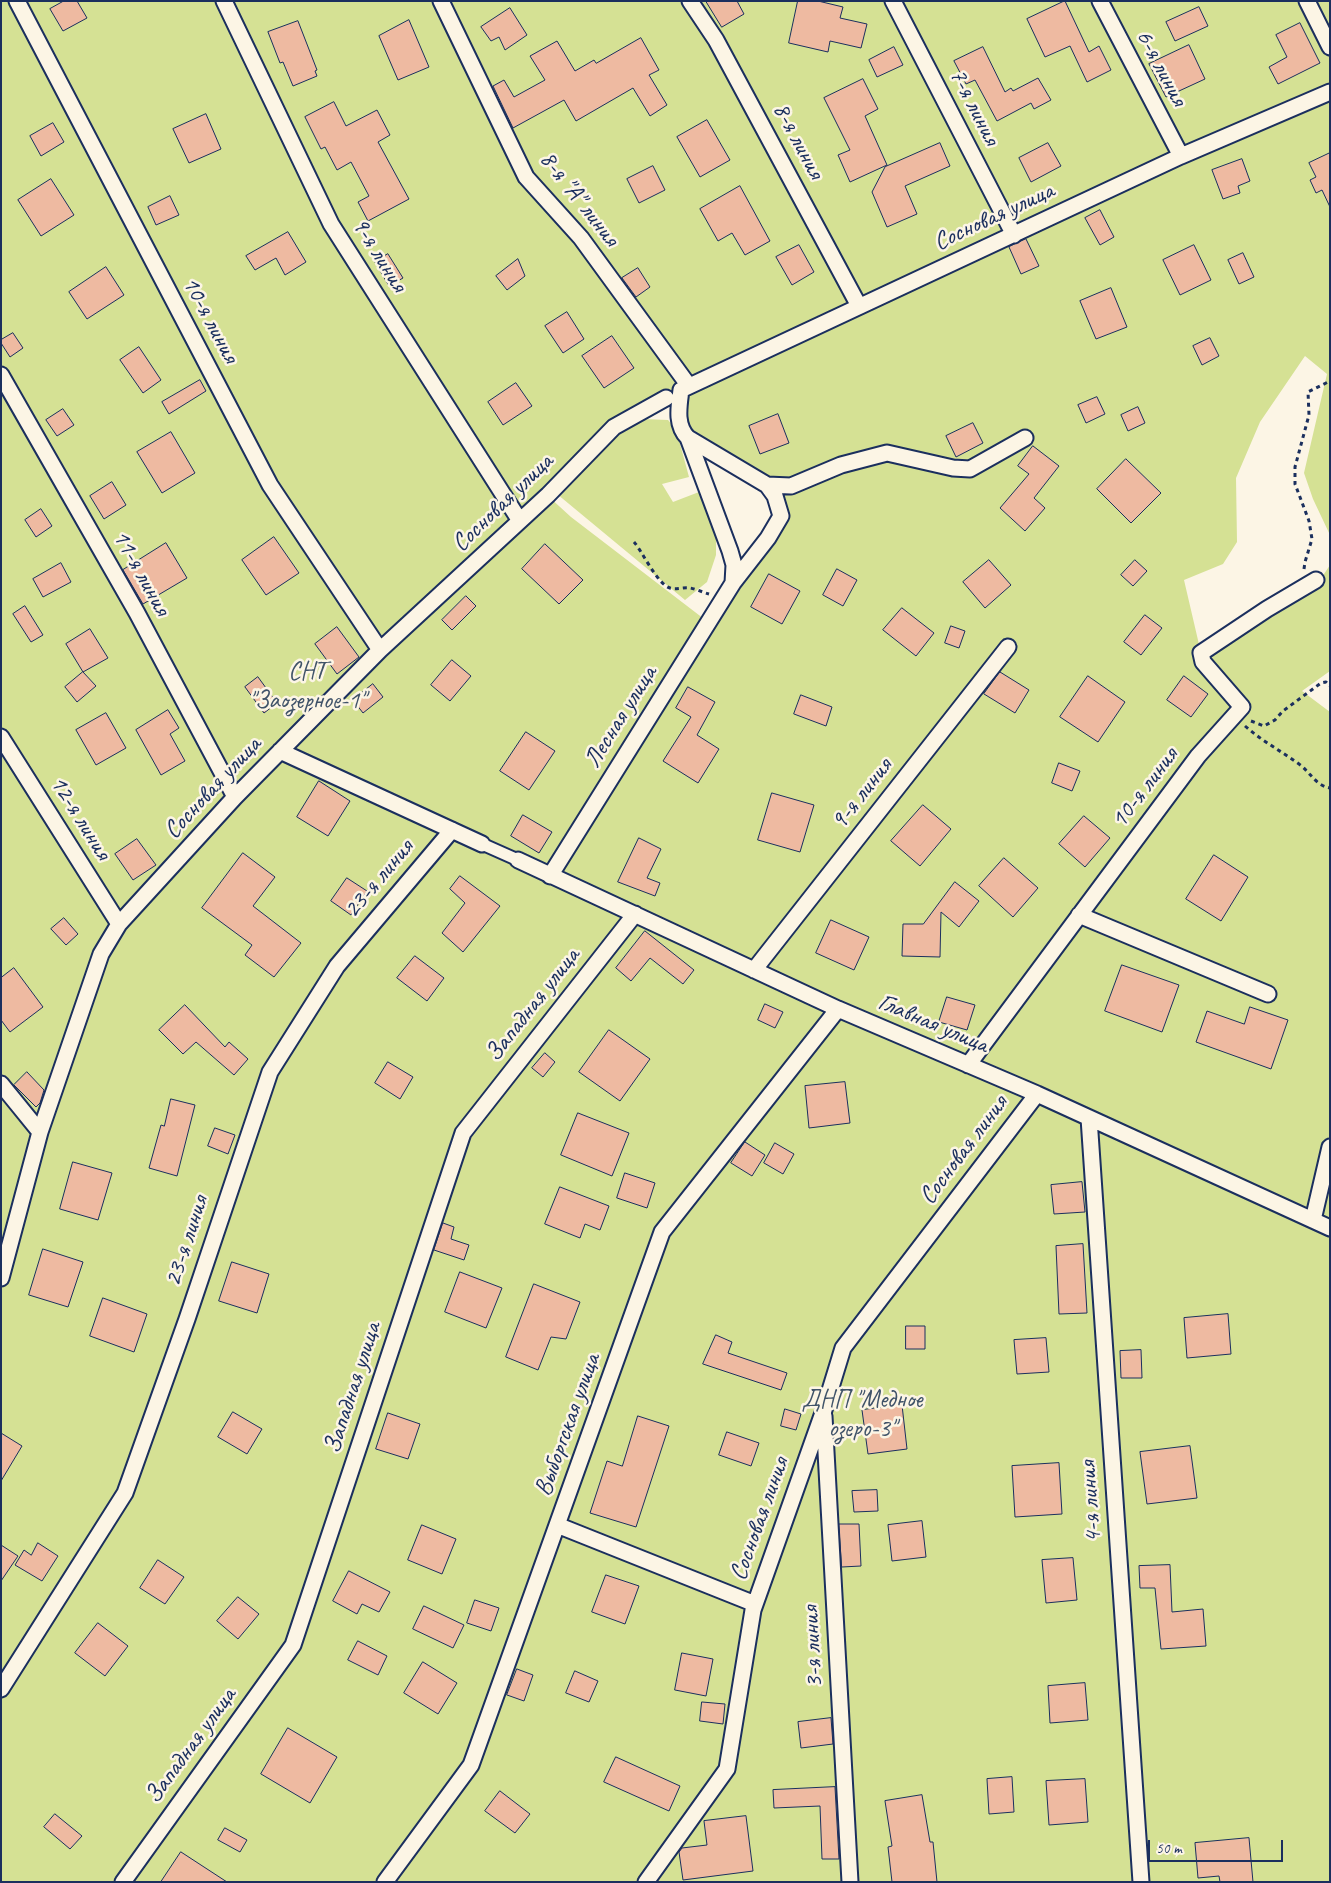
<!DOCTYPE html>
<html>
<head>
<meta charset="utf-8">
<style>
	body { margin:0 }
	#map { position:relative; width:1331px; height:1883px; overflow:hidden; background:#fcf5e5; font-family:Caveat,sans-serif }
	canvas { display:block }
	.frame { position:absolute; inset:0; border:2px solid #1b2f5e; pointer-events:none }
	.scale { position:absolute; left:1148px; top:1840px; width:135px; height:22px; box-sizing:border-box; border:2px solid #1b2f5e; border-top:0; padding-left:6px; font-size:15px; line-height:18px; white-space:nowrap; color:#1b2f5e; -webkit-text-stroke:4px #fcf5e5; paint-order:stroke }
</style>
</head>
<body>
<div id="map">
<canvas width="1331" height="1883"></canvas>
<div class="frame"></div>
<div class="scale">50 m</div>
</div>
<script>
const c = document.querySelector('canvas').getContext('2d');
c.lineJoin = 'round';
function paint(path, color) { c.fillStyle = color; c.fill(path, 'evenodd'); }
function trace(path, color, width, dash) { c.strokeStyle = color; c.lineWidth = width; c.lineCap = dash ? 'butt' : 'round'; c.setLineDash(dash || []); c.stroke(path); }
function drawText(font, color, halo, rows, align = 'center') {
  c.font = font + ' Caveat,sans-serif'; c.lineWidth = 5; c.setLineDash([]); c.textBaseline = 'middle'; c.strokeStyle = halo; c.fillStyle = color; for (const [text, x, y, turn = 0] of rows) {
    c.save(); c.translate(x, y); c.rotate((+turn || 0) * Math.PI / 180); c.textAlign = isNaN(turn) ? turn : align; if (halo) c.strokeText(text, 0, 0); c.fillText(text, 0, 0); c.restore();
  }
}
const green = new Path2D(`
	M1,1H1330V535L1313,499L1304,473L1327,374L1305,356L1260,422L1236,478L1237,542L1223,564L1184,580L1201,653L1322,577L1330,565V671L1302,691L1330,712V1882H1ZM680,391L682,432L775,496L781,516L708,622L571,517L548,496L614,427Z
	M642,419L668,420L676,429L689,477L662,484L673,502L699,492L716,525V555L707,582L685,600L557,494L607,439Z`);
const building = new Path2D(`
	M64,1H77L87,18L63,31L50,9Z
	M706,1H737L744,14L722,27Z
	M798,1H818L843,7L840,18L867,24L861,48L830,41L828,52L789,43Z
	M1065,1L1089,52L1099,46L1111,70L1087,82L1070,46L1045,57L1027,19Z
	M1199,7L1208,26L1175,41L1166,22Z
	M510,8L527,35L505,50L499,37L491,41L481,27Z
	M409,20L429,67L398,80L379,36Z
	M298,21L317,70L315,71L317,76L293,86L283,62L280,63L268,32Z
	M1300,23L1320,63L1278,84L1269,67L1287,57L1276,35Z
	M641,38L659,70L649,75L667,105L650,116L633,88L576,121L564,100L513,128L493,86L504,80L514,97L545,80L530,56L557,41L575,71L594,60L596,63Z
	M1189,45L1205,79L1166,97L1149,64Z
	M894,47L903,65L877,77L869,60Z
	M983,47L1005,92L1011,88L1013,91L1038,78L1051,100L1034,109L1031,103L997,121L975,80L966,84L954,61Z
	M863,79L878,109L865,116L887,165L850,182L838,155L850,150L824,98Z
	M334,102L346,126L377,110L390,135L378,142L409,199L368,221L358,202L369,196L351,162L337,170L325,147L321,149L305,117Z
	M206,114L221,149L189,163L173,129Z
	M707,120L730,160L700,177L677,137Z
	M53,123L64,142L41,156L30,136Z
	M940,143L950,166L905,186L917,214L887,227L872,192L885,167Z
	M1048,143L1061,166L1031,182L1019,158Z
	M1330,153V207L1322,190L1316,193L1310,180L1316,177L1309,163Z
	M1242,159L1250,181L1238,186L1240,193L1223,199L1212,170Z
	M653,166L665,190L639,203L627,179Z
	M51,179L74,215L41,236L18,200Z
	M740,186L770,241L745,255L732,233L718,241L700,209Z
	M170,196L179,215L156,225L148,207Z
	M1100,210L1114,237L1100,245L1085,218Z
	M288,232L306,262L285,275L276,258L255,270L246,256Z
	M1026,239L1039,266L1021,274L1009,247Z
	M799,245L814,272L792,285L776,257Z
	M1194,245L1211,280L1180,295L1163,260Z
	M1243,253L1254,277L1239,284L1228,260Z
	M388,254L403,278L389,286L375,262Z
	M518,259L525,276L507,290L496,276Z
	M106,267L124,295L87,319L69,292Z
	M638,268L650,287L636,297L622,278Z
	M1111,288L1127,327L1096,339L1080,301Z
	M567,312L584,339L563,353L545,326Z
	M13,333L23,348L10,357L1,343V340Z
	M612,336L634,368L604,388L582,356Z
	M1210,338L1219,356L1202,365L1193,346Z
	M139,347L161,380L143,393L120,360Z
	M200,380L206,391L169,414L162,402Z
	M516,383L532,406L503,425L488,402Z
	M1097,397L1105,414L1086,423L1078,405Z
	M1138,407L1145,423L1128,431L1121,415Z
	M63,409L74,425L57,436L46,420Z
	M778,414L789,443L760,454L749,426Z
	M973,423L983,443L956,457L946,436Z
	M171,432L195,473L162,493L137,452Z
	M1033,446L1059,466L1034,498L1045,508L1025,531L1000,508L1029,474L1018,466Z
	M1126,459L1161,493L1131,523L1097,489Z
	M112,482L126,505L104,519L90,496Z
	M41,509L52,526L36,537L25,520Z
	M274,537L299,573L266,595L242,560Z
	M166,543L187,578L143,604L123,570Z
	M545,544L583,580L559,604L522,569Z
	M989,560L1011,585L985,608L963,582Z
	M1135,560L1147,571L1133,586L1121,575Z
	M61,563L71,582L43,597L33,579Z
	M837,569L857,580L843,606L823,595Z
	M769,574L800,591L782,624L751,607Z
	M466,596L476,606L452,630L442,620Z
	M25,606L43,635L31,642L13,614Z
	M902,608L934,633L916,656L883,630Z
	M1145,615L1162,628L1141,655L1124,642Z
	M951,626L965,631L959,648L945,643Z
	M337,627L359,657L337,674L315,644Z
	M90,629L108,658L83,672L66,644Z
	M452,660L471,676L450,701L431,685Z
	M83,672L96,686L77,702L65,687Z
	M1000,672L1029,690L1015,713L984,694Z
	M1088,676L1125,702L1098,742L1060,717Z
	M1184,676L1208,694L1191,717L1167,700Z
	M258,677L277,703L264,713L245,687Z
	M373,684L383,697L363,713L353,700Z
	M688,687L715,702L697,735L719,749L698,783L663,761L691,717L676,708Z
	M801,695L832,707L826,726L794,714Z
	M168,710L179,728L170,734L185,761L161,775L136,730Z
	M106,713L126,748L96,765L76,730Z
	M526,732L555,751L529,790L500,771Z
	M1059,763L1080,771L1072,791L1052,783Z
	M319,781L350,801L328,836L297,817Z
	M772,793L814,805L800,852L758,840Z
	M923,805L951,829L920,866L891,841Z
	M523,815L552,832L539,853L511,836Z
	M1084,816L1110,838L1085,867L1059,844Z
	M639,838L661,849L647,878L660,883L655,896L618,882Z
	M137,839L156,865L133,880L115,854Z
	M243,853L275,877L253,906L301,943L274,977L245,955L252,945L202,908Z
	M1214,855L1248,877L1221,921L1186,899Z
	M1004,858L1038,888L1013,917L979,886Z
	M460,876L500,906L463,952L442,933L465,903L450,889Z
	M347,878L367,891L351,915L331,901Z
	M955,882L979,901L959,927L941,912L940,957L902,956L903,924H923Z
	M64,918L78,934L66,945L51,929Z
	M831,920L869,937L854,970L816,953Z
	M645,931L694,970L683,984L650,958L631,981L616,968Z
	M415,956L444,978L427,1001L397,978Z
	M1122,965L1179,985L1162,1032L1105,1011Z
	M14,968L43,1007L10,1032L1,1020V978Z
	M947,997L975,1005L967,1030L939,1022Z
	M765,1004L783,1012L775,1028L758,1020Z
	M185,1005L225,1047L229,1042L248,1059L234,1075L196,1042L183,1054L159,1030Z
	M1250,1007L1288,1020L1271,1069L1196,1042L1207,1011L1244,1024Z
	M609,1030L650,1059L620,1101L579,1072Z
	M545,1053L555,1062L543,1077L532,1068Z
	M388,1062L413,1077L400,1099L375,1083Z
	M27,1072L44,1090L40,1103L36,1107L14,1085Z
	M845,1082L850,1123L809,1128L805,1086Z
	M171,1099L195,1105L177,1176L149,1168L161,1125L164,1126Z
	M578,1113L629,1133L612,1176L561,1155Z
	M215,1128L235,1135L228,1154L208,1146Z
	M745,1142L765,1155L752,1176L731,1163Z
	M775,1143L794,1154L783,1174L764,1163Z
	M73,1162L112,1173L98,1220L60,1209Z
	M625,1173L655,1183L647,1208L617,1198Z
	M1082,1182L1085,1212L1054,1214L1051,1185Z
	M560,1187L609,1206L600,1230L585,1224L580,1238L545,1224Z
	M443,1223L454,1227L451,1239L469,1245L464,1260L434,1250Z
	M1083,1244L1087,1313L1059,1314L1056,1246Z
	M43,1249L83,1262L68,1307L29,1295Z
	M232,1262L269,1274L257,1313L219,1301Z
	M460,1272L502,1288L486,1328L445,1312Z
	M534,1284L580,1302L566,1339L551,1337L538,1370L506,1357Z
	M103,1298L147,1314L134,1352L90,1336Z
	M1228,1314L1231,1354L1187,1358L1184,1318Z
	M906,1326H925V1349H906Z
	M716,1335L732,1342L728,1353L787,1373L781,1390L703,1364Z
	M1046,1338L1049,1372L1017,1374L1014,1340Z
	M1141,1350L1142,1378H1121L1120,1351Z
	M902,1405L907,1449L868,1454L862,1410Z
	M785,1409L801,1414L796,1430L781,1426Z
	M233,1412L262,1429L247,1454L218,1437Z
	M388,1413L420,1424L408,1459L376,1449Z
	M638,1416L669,1426L636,1527L590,1513L607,1461L622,1466Z
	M727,1432L759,1443L751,1466L719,1455Z
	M1,1433L22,1446L1,1481Z
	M1190,1446L1197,1498L1147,1504L1140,1452Z
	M1059,1463L1062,1514L1015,1517L1012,1466Z
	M877,1490L878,1511L854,1512L852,1491Z
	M922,1521L926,1557L892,1561L888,1525Z
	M839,1524H859L861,1566L842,1567Z
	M422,1525L456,1539L442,1574L408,1560Z
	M38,1543L58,1556L42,1581L15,1565L24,1550L31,1555Z
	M1,1545L18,1556L1,1581Z
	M1073,1558L1077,1600L1046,1603L1042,1560Z
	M158,1560L184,1577L165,1604L140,1588Z
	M1170,1565L1172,1612L1203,1609L1206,1646L1161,1649L1155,1588H1140L1139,1566Z
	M349,1571L390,1592L379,1612L362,1604L357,1614L333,1601Z
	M606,1575L639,1586L625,1624L592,1612Z
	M238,1597L259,1614L238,1639L217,1621Z
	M475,1600L499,1608L491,1631L467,1623Z
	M424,1606L464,1625L453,1648L413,1629Z
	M98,1623L128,1646L105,1676L75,1653Z
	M358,1641L387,1656L378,1675L348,1660Z
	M682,1653L713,1659L706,1696L675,1690Z
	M423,1662L457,1683L438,1714L404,1693Z
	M517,1669L533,1675L524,1701L507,1695Z
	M575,1671L598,1681L589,1702L566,1693Z
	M1085,1683L1088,1720L1050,1723L1048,1686Z
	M702,1702L725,1704L723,1724L700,1721Z
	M831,1718L833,1744L801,1748L798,1722Z
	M288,1728L337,1757L310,1803L261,1774Z
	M616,1757L680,1786L669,1811L604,1782Z
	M1012,1777L1014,1812L989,1814L987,1779Z
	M1085,1779L1088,1822L1049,1825L1046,1781Z
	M835,1787L839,1859H822L820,1806L774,1808L773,1790Z
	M500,1791L530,1814L515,1833L485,1811Z
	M922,1795L930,1842H933L937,1882H892L888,1847L892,1846L885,1801Z
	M55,1814L82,1836L70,1849L44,1827Z
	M746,1816L753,1871L683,1880L679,1852L682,1848L707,1845L704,1821Z
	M225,1828L247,1840L240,1852L218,1840Z
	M1249,1838L1253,1882H1220L1219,1876L1198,1878L1195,1843Z
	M181,1852L227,1882H161Z`);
const path = new Path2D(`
	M634,542C642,551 658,585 670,588C676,590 683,587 690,588C696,589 702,592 709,594
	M1304,569L1305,562L1312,539L1309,521L1295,484V467L1309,415L1308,392L1330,381
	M1251,721L1264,726L1275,720L1283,711L1321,683L1326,682L1330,686
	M1245,726C1262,741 1281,751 1299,764C1311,773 1315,785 1330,788`);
const pedestrian = new Path2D(`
	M482,844L518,860`);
const minor = new Path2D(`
	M17,1L270,485L380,650
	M224,1L331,224L520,521
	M441,1L526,177L581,238L689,386
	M690,1L716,40L859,306
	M893,1L1014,235
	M1100,1L1181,156
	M1307,1L1330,47
	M1,375L137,613L235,797
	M688,438L767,485L775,496L781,516L768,538L733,583
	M767,485L791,486L841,465L887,453L953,468L970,469L1025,438
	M1,737L119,924
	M280,751L482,844
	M518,860L838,1009L1037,1094L1330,1228
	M550,876L733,583L734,565L730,551L688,438C675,425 679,406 681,390L1181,156L1330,92
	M1079,915L1268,994
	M754,970L1008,647
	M968,1065L1198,756L1242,707L1203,662L1201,653L1267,609L1316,580
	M1,1084L40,1132
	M1089,1118L1141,1882
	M1313,1220L1330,1147
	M1,1278L40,1132L101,954L119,924L235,797L380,650L548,495L614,427L666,398
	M824,1416L850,1882
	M557,1525L755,1604
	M1,1689L125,1493L187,1319L270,1072L337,966L452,830
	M123,1882L293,1645L463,1133L635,914
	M385,1882L471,1765L662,1232L838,1009
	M646,1882L727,1769L753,1610L824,1410L843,1348L1037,1094`);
const streetNames = [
	["6-я линия",1161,68,62],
	["7-я линия",974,107,63],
	["8-я линия",798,141,62],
	["8-я \"А\" линия",579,199,52],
	["Сосновая улица",994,217,-25],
	["9-я линия",379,255,58],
	["10-я линия",210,320,62],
	["Сосновая улица",503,503,-44],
	["11-я линия",141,573,61],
	["Лесная улица",621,717,-58],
	["Сосновая улица",213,788,-47],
	["10-я линия",1145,788,-53],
	["9-я линия",862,794,-52],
	["12-я линия",80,818,58],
	["23-я линия",379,879,-50],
	["Западная улица",533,1005,-52],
	["Главная улица",933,1024,23],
	["Сосновая линия",964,1150,-53],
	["23-я линия",187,1241,-72],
	["Западная улица",353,1388,-72],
	["Выборгская улица",568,1425,-70],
	["4-я линия",1091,1502,-94],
	["Сосновая линия",760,1519,-70],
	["3-я линия",813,1647,-93],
	["Западная улица",191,1746,-54]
];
const parkNames = [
	["СНТ",307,672],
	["\"Заозерное-1\"",307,701],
	["ДНП \"Медное",862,1400],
	["озеро-3\"",862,1429]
];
paint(green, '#d5e194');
paint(building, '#eebaa1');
trace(building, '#1b2f5e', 1);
trace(pedestrian, '#1b2f5e', 15);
trace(minor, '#1b2f5e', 19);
trace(path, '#1b2f5e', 3, [4, 4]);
trace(pedestrian, '#fcf5e5', 11);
trace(minor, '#fcf5e5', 15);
drawText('25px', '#1b2f5e', '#fcf5e5', streetNames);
drawText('25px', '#405369', '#fcf5e5', parkNames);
</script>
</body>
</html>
